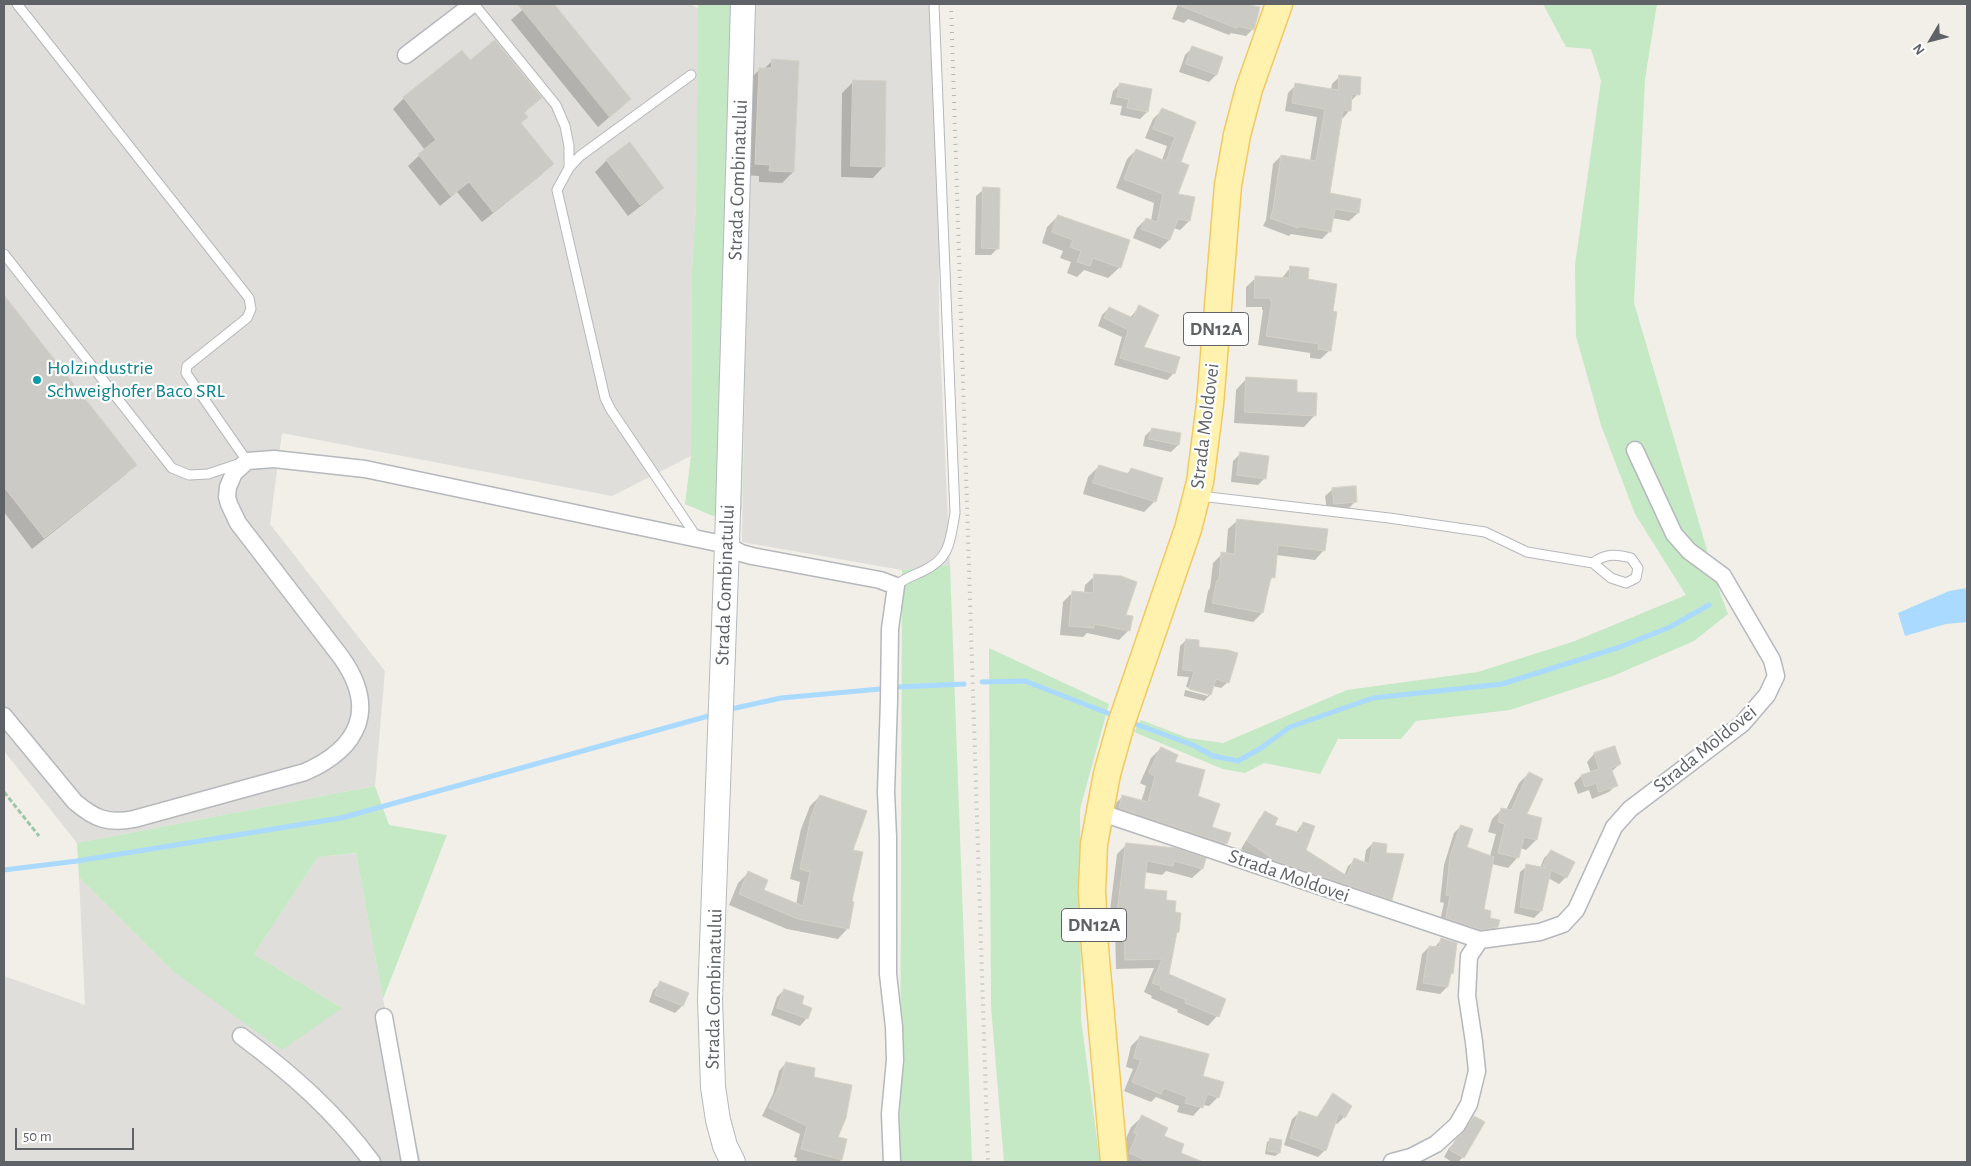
<!DOCTYPE html>
<html>
<head>
<meta charset="utf-8">
<style>
	body { margin:0 }
	#map { position:relative; width:1971px; height:1166px; overflow:hidden; background:#f1efe8; font-family:"Alegreya Sans",sans-serif }
	canvas { display:block }
	.frame { position:absolute; inset:0; border:5px solid #5f6368; pointer-events:none }
	.north { position:absolute; left:1906px; top:15px; width:50px; height:50px; -webkit-text-stroke:4px #fff; paint-order:stroke; rotate:233deg; font-size:14px; font-weight:700; line-height:20px; text-align:center; color:#5f6368 }
	.north::after { content:''; display:block; margin:auto; width:18px; height:22px; background:#5f6368; clip-path:polygon(50% 0,100% 100%,50% 72%,0 100%) }
	.scale { position:absolute; left:15px; top:1128px; width:119px; height:22px; box-sizing:border-box; border:2px solid #5f6368; border-top:0; padding-left:6px; font-size:15px; line-height:18px; white-space:nowrap; color:#5f6368; -webkit-text-stroke:4px #fff; paint-order:stroke }
</style>
</head>
<body>
<div id="map">
<canvas width="1971" height="1166"></canvas>
<div class="frame"></div>
<div class="north">N</div>
<div class="scale">50 m</div>
</div>
<script>
const c = document.querySelector('canvas').getContext('2d');
c.lineJoin = 'round';
function paint(path, color) { c.fillStyle = color; c.fill(path, 'evenodd'); }
function trace(path, color, width, dash) { c.strokeStyle = color; c.lineWidth = width; c.lineCap = dash ? 'butt' : 'round'; c.setLineDash(dash || []); c.stroke(path); }
function drawText(font, color, halo, rows, align = 'center') {
  c.font = font + ' "Alegreya Sans",sans-serif'; c.lineWidth = 4.5; c.setLineDash([]); c.textBaseline = 'middle'; c.strokeStyle = halo; c.fillStyle = color; for (const [text, x, y, turn = 0] of rows) {
    c.save(); c.translate(x, y); c.rotate((+turn || 0) * Math.PI / 180); c.textAlign = isNaN(turn) ? turn : align; if (halo) c.strokeText(text, 0, 0); c.fillText(text, 0, 0); c.restore();
  }
}
const industrial = new Path2D(`
	M4,4H690L699,9L696,204L692,269L691,456L612,496L282,433L270,524L385,671L375,786L77,843L4,751Z
	M751,4H939V323L950,565L902,570L742,542Z
	M356,853L383,999L421,1162H4V976L85,1005L79,877L174,972L342,1008L254,954L318,857Z`);
const green = new Path2D(`
	M698,4H751L742,510L713,516L685,504L691,456L692,269L696,204Z
	M1543,4H1657L1645,79L1634,303L1718,587L1728,614L1694,641L1613,676L1510,710L1416,721L1401,739H1338L1320,774L1264,763L1245,773L1223,769L1134,732L1141,720L1188,738L1223,743L1347,690L1478,672L1575,641L1686,595L1635,514L1601,425L1576,336L1575,265L1601,81L1591,49L1566,47Z
	M950,565L972,1162H900L902,570Z
	M989,648L1109,704L1080,809L1081,1019L1100,1162H1004L991,1006Z
	M375,786L389,825L447,835L383,999L356,853L318,857L254,954L342,1008L282,1050L174,972L79,877L77,843Z`);
const water = new Path2D(`
	M1967,588V622L1946,624L1905,636L1898,613L1949,591Z`);
const shadow = new Path2D(`
	M529,4H553L630,99L598,127L511,20Z
	M1178,4H1245L1253,29L1246,36L1231,33L1229,35L1188,19L1184,23L1172,19Z
	M1192,48L1216,75L1209,82L1179,72L1185,55Z
	M462,52L470,62L540,98L523,114L520,124L552,164L541,175L482,222L457,192L440,206L408,166L425,150L393,109L404,98Z
	M772,61L793,172L782,183L759,182V176L744,175L749,80L760,69H764Z
	M1340,76L1358,94L1350,102V110L1342,119L1329,194L1360,200L1358,213L1349,221L1332,218L1330,231L1322,239L1291,234L1289,236L1263,226L1266,220L1273,164L1281,156L1310,161L1317,117L1285,111L1288,93L1296,85L1331,90L1332,84Z
	M853,82L884,166L873,178L841,177L842,93Z
	M1120,84L1147,112L1140,119L1120,115L1122,106L1110,104L1113,91Z
	M1162,110L1194,122L1179,162L1177,195L1189,221L1180,230L1173,228L1169,240L1160,249L1133,238L1137,228L1146,219L1151,221L1154,203L1116,188L1127,159L1136,150L1162,160L1167,146L1145,138L1153,119Z
	M629,143L662,187L651,198L628,216L595,172L606,161Z
	M984,189L998,248L991,255H975L976,196Z
	M1058,216L1120,267L1108,278L1084,270L1077,277L1067,273L1071,262L1060,258L1063,251L1042,243L1047,227Z
	M1291,267L1307,280L1331,312L1330,350L1320,359L1310,358V353L1258,345L1263,310H1262V307H1246V287L1256,278L1281,279Z
	M4,297L135,465L124,476L32,549L4,512Z
	M1139,307L1143,348L1174,373L1167,380L1114,365L1122,337L1098,326L1102,315L1109,308L1130,318Z
	M1247,378L1295,393L1315,415L1304,427L1234,423L1236,390Z
	M1152,429L1180,434L1178,445L1171,452L1143,446L1145,436Z
	M1240,454L1265,478L1258,485L1231,482L1233,461Z
	M1099,466L1126,474L1132,469L1155,501L1144,512L1083,494L1088,477Z
	M1333,489L1356,501L1349,508L1327,510L1325,496Z
	M1238,520L1324,550L1315,560L1276,555L1273,577L1269,582L1262,613L1253,622L1204,612L1208,591L1210,588L1213,563L1222,554H1226L1228,529Z
	M1095,576L1124,616L1129,630L1119,640L1087,633L1083,637L1060,635L1063,602L1073,592L1084,593L1085,585Z
	M1186,640L1197,648L1228,682L1221,688L1213,686L1210,695L1204,701L1184,696L1185,690L1208,696V693L1186,687L1189,677L1177,676L1180,646Z
	M1161,748L1196,797L1211,828L1229,834L1226,844L1216,854L1110,818L1113,806L1123,796L1141,802L1146,786L1140,783L1151,758Z
	M1614,748L1620,764L1611,772L1616,785L1609,792L1592,799L1589,790L1578,794L1574,783L1581,776L1591,773L1587,762L1594,754Z
	M1529,773L1525,815L1541,819L1536,840L1526,850L1520,848L1518,857L1508,868L1492,864L1482,910L1497,927L1490,934L1439,925L1444,903L1440,902L1444,865L1454,833L1461,826L1466,848L1490,856L1496,834L1488,832L1492,819L1502,809L1506,810L1519,783Z
	M820,796L851,850L848,928L838,939L787,929L729,905L738,883L748,873L762,891L796,905L800,882L790,879L801,829L810,806Z
	M1265,813L1273,825L1296,833L1303,823L1305,851L1344,876L1348,866L1355,860L1364,863L1366,850L1373,843L1384,854L1390,899L1384,906L1269,867L1241,849L1259,819Z
	M1127,844L1202,869L1192,878L1166,871L1162,875L1144,872L1142,890L1165,901L1174,913L1178,932L1175,934L1167,975L1217,1016L1208,1026L1177,1012L1178,1010L1151,998L1152,996L1144,992L1154,968L1116,969L1115,926H1108L1117,854Z
	M1551,851L1566,877L1559,884L1548,878L1541,911L1534,918L1514,913L1520,872L1527,866L1540,868L1544,858Z
	M1442,939L1451,973L1449,975L1447,987L1440,994L1416,990L1422,954L1429,947L1434,948Z
	M661,983L682,1006L675,1013L649,1002L653,990Z
	M784,990L800,1005L807,1018L800,1026L771,1015L777,997Z
	M1140,1037L1201,1077L1218,1097L1209,1106L1203,1105L1193,1116L1177,1112L1179,1106L1156,1097L1151,1102L1124,1091L1133,1069L1126,1067L1131,1046Z
	M786,1063L812,1078L836,1138L846,1140L840,1162H796L797,1158L794,1157L800,1134L762,1116L773,1094L779,1071Z
	M1333,1095L1344,1117L1337,1124L1334,1122L1325,1150L1318,1157L1284,1145L1292,1119L1300,1112L1316,1118Z
	M1142,1117L1179,1154L1184,1155L1182,1162H1120L1127,1145L1124,1143L1131,1127Z
	M1474,1117L1483,1123L1463,1157L1458,1162H1452L1444,1157L1449,1148L1459,1138L1467,1125Z
	M1271,1139L1279,1153L1275,1156L1265,1154L1267,1142Z`);
const stream = new Path2D(`
	M982,682L1025,681L1115,716
	M899,687L964,684
	M731,709L781,698L880,689
	M1130,722L1193,745L1213,756L1238,761L1261,748L1290,727L1373,698L1502,684L1620,647L1670,627L1709,605
	M4,870L77,861L341,818L712,715`);
const building = new Path2D(`
	M518,4H554L631,99L610,117Z
	M1176,4H1245L1260,7L1254,30L1238,26L1237,28Z
	M495,40L542,98L524,112L528,117L521,123L554,164L493,212L469,182L451,196L418,154L436,140L403,97L462,50L470,60Z
	M1192,46L1223,57L1217,75L1186,64Z
	M772,59L799,61L794,172L769,171L770,165L755,164L759,68H771Z
	M1339,75L1361,77L1360,95L1352,94L1351,111L1343,110L1330,193L1361,199L1359,213L1335,209L1331,232L1299,226L1298,228L1270,218L1273,210L1281,155L1316,161L1325,109L1292,103L1295,83L1338,90Z
	M853,80L886,81L885,167L851,166Z
	M1120,83L1152,89L1148,112L1127,108L1129,99L1117,97Z
	M1162,108L1196,122L1181,162L1189,165L1178,194L1195,197L1190,221L1178,219L1170,240L1141,229L1146,218L1157,222L1163,194L1124,179L1136,149L1166,161L1175,137L1153,129Z
	M630,142L664,188L640,205L606,160Z
	M983,187L1000,188L999,249L982,248Z
	M1058,215L1130,240L1121,268L1093,258L1090,266L1077,262L1081,251L1070,247L1073,240L1052,232Z
	M1290,266L1309,268L1308,279L1337,284L1333,311L1337,312L1331,351L1318,349L1319,344L1266,336L1272,301H1270L1271,298H1254L1255,276L1289,278Z
	M4,295L137,465L44,538L4,487Z
	M1139,305L1159,315L1144,347L1180,357L1175,374L1120,358L1128,330L1104,318L1109,307L1133,318Z
	M1246,377L1297,380V392L1317,393L1316,416L1245,412Z
	M1152,428L1181,433L1179,445L1149,439Z
	M1240,452L1269,456L1266,479L1237,475Z
	M1099,465L1129,474L1131,468L1163,478L1156,502L1093,483Z
	M1356,486L1357,502L1334,504L1332,488Z
	M1237,519L1328,529L1325,551L1278,545L1275,578L1271,577L1263,613L1212,603L1217,580H1219L1221,552L1234,554Z
	M1094,574L1121,576L1137,582L1126,615L1133,616L1130,631L1094,624V628L1069,626L1072,591L1093,593Z
	M1186,639L1199,640V647L1228,650L1238,653L1229,683L1216,679L1211,695L1189,689L1194,671L1183,670Z
	M1615,746L1621,764L1611,768L1618,786L1599,792L1596,783L1585,787L1581,775L1599,769L1594,753Z
	M1161,747L1178,755L1175,762L1205,770L1198,796L1220,804L1212,827L1231,833L1227,844L1119,808L1122,795L1148,802L1155,776L1149,773Z
	M1529,772L1543,779L1527,814L1542,818L1537,840L1524,837L1519,858L1498,853L1505,824L1498,822L1501,808L1511,810Z
	M820,795L867,811L853,850L863,852L852,901L854,902L849,929L798,919L739,894L748,871L768,880L764,890L803,906L810,872L800,869L811,817Z
	M1265,811L1278,818L1275,825L1300,833L1303,822L1315,826L1306,850L1347,876L1354,858L1369,864L1373,842L1387,844L1386,853L1404,854L1392,900L1276,861L1247,841Z
	M1461,825L1473,829L1467,847L1494,857L1484,909L1491,911L1490,918L1500,920L1498,927L1481,930L1446,918L1450,896L1446,895L1450,857Z
	M1126,843L1176,848L1206,858L1203,869L1174,861L1173,866L1147,861L1144,889L1167,891L1166,900L1176,901L1175,912L1181,913L1179,932H1177L1169,974L1226,999L1219,1017L1185,1003L1186,1000L1160,989L1161,986L1152,983L1162,959L1125,960L1124,917L1117,916Z
	M1551,850L1575,862L1567,878L1551,870L1542,911L1520,907L1526,864L1546,868L1543,866Z
	M1441,938L1457,943L1453,974L1451,973L1448,987L1423,983L1429,946L1439,947Z
	M660,981L689,993L683,1006L655,995Z
	M784,989L804,996L802,1004L812,1008L808,1019L777,1008Z
	M1140,1036L1209,1054L1203,1076L1224,1082L1219,1098L1207,1094L1203,1108L1185,1103L1187,1097L1164,1088L1161,1094L1132,1082L1141,1060L1134,1058Z
	M786,1062L815,1068L814,1077L852,1085L846,1118L838,1137L847,1139L842,1160L801,1149L807,1126L769,1108L780,1084Z
	M1333,1093L1352,1106L1345,1118L1339,1113L1326,1151L1290,1138L1299,1111L1317,1117Z
	M1142,1115L1168,1128L1164,1136L1184,1144L1181,1153L1203,1162H1142L1143,1159L1129,1153L1137,1134L1134,1133Z
	M1474,1116L1485,1122L1464,1158L1450,1150L1456,1139L1466,1130Z
	M1270,1138L1282,1140L1280,1153L1268,1151Z`);
const path = new Path2D(`
	M4,792L39,836`);
const lane = new Path2D(`
	M474,4L556,105L565,126L569,146V168
	M691,75L580,156L569,168L557,190L605,398L611,410L698,539
	M4,254L172,468L189,475L208,474L247,461L186,373L187,366L247,318L251,309L249,298L17,4
	M1200,496L1389,518L1485,532L1527,552L1593,563L1611,578L1626,583L1636,578L1638,568L1631,558C1617,554 1605,553 1593,563
	M896,586C904,578 913,576 923,571C951,558 950,540 955,513L934,4`);
const street = new Path2D(`
	M406,55L473,4
	M4,716L75,802C95,819 108,824 134,819L305,772C359,748 378,709 341,657L238,523L229,504L227,497L228,487L234,473L247,461L274,459L365,469L727,545L741,553L752,556L880,580L896,586L890,629L889,700L886,792L888,837V974L894,1027L895,1060L890,1114L892,1162
	M1099,812L1480,940L1540,932L1563,924L1576,910L1614,827L1630,809L1742,724L1767,695L1776,676L1772,660L1723,576L1689,551L1674,534L1635,450
	M384,1017L410,1162
	M241,1036C292,1074 334,1111 372,1162
	M1392,1162L1411,1157L1436,1144L1457,1125L1469,1104L1477,1071L1474,1042L1467,996L1469,956L1480,940`);
const secondary = new Path2D(`
	M733,1162L725,1146L718,1120L713,1087L710,999L727,545L743,4`);
const primary = new Path2D(`
	M1114,1162L1095,948L1092,891L1094,844L1107,774L1121,724L1188,529L1200,482L1210,404L1228,185L1237,135L1249,89L1279,4`);
const rail = new Path2D(`
	M951,4L988,1162`);
const markers = [
	[37,380,5,"#0f9aa8"]
];
const shields = [
	[1216,329,65],
	[1094,925,65]
];
const shieldNames = [
	["DN12A",1216,329],
	["DN12A",1094,925]
];
const streetNames = [
	["Strada Combinatului",738,180,-88],
	["Strada Moldovei",1205,426,-83],
	["Strada Combinatului",725,585,-88],
	["Strada Moldovei",1705,749,-39],
	["Strada Moldovei",1289,876,19],
	["Strada Combinatului",714,989,-89]
];
const cultureNames = [
	["Holzindustrie",47,368],
	["Schweighofer Baco SRL",47,391]
];
paint(industrial, '#e0deda');
paint(green, '#c5e8c5');
paint(water, '#aadaff');
paint(shadow, '#0003');
trace(stream, '#aadaff', 5);
paint(building, '#cccac5');
trace(building, '#d6d1c6', 1);
trace(lane, '#b5b8bc', 11);
trace(street, '#b5b8bc', 19);
trace(secondary, '#b6babf', 26);
trace(primary, '#f2c960', 29);
trace(path, '#9cc7a9', 3, [5, 2.5]);
trace(lane, '#fff', 9);
trace(street, '#fff', 16);
trace(secondary, '#fff', 24);
trace(primary, '#fff2af', 26);
trace(rail, '#b6b7b8', 4, [1, 6]);
for (const [x, y, r, color] of markers) { const dot = new Path2D(); dot.arc(x, y, r, 0, 2 * Math.PI); c.fillStyle = color; c.fill(dot); trace(dot, '#fff', 2); }
for (const [x, y, w] of shields) { const box = new Path2D(); box.roundRect(x - w / 2, y - 16.5, w, 33, 4); c.fillStyle = '#fff'; c.fill(box); trace(box, '#5f6368', 1); }
drawText('bold 19px', '#5f6368', null, shieldNames);
drawText('20px', '#5f6368', '#fff', streetNames);
drawText('20px', '#0d838f', '#fff', cultureNames, 'left');
</script>
</body>
</html>
